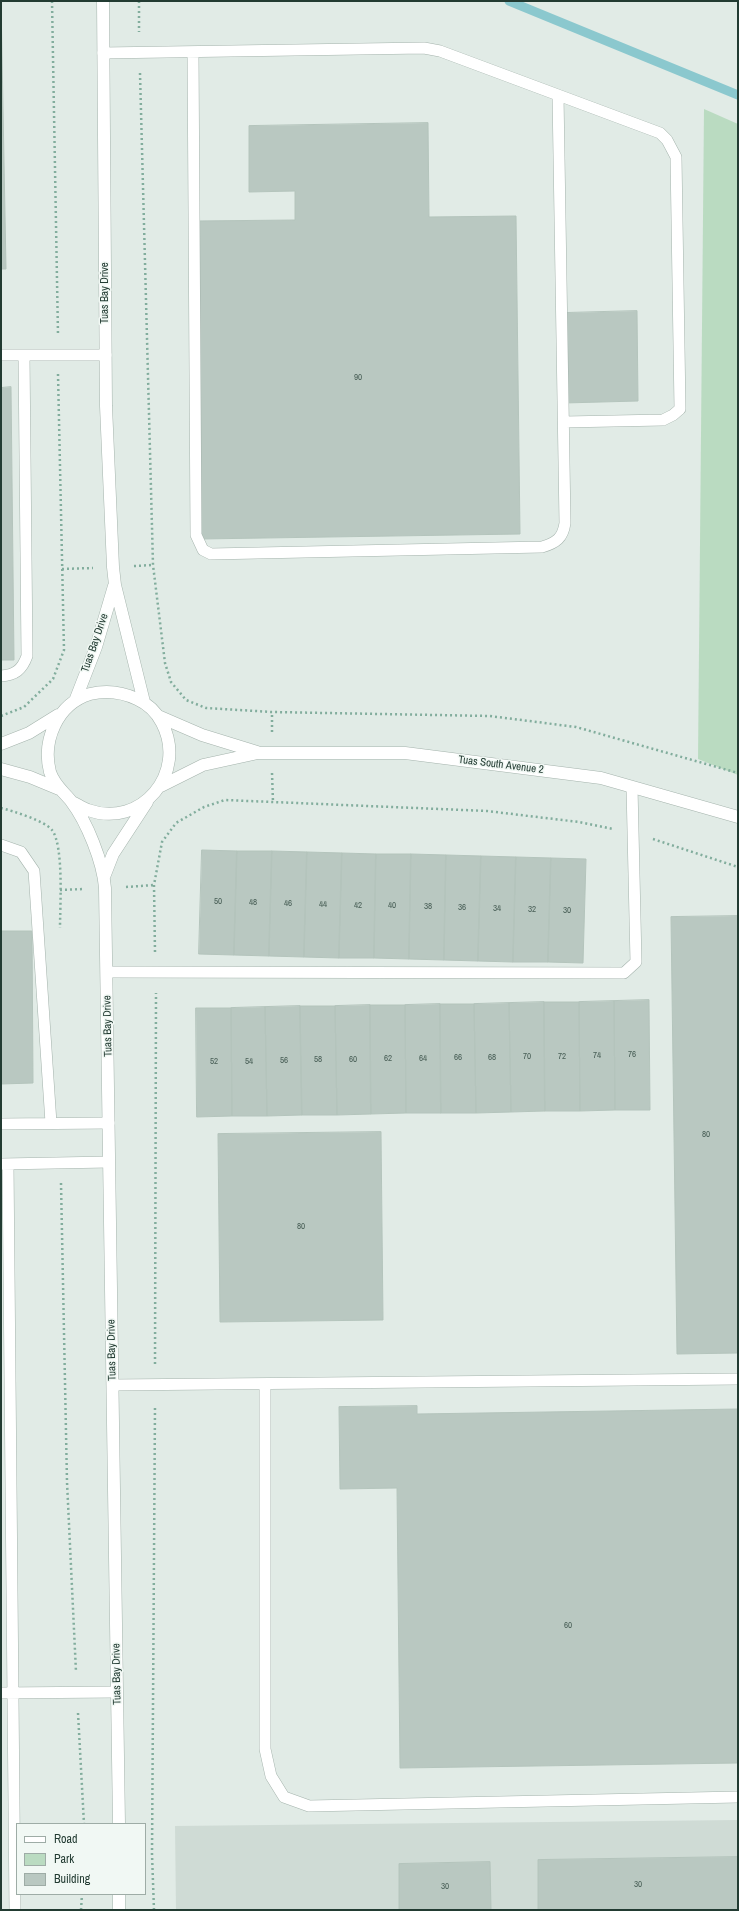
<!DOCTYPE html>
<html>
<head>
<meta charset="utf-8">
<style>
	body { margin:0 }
	#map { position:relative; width:739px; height:1911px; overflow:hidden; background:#e1ebe6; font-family:"Archivo Narrow",sans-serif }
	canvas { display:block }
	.frame { position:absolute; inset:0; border:2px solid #223b32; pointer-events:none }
	.legend { position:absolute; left:16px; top:1823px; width:130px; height:72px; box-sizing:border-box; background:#f1f8f4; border:1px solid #9eaca6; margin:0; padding:5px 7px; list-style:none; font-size:12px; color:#223b32 }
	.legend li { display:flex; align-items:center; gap:8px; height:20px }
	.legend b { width:20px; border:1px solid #9eaca6 }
</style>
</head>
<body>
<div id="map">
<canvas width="739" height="1911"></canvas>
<div class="frame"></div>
<ul class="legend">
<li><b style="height:5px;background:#fff"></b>Road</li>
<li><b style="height:11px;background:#badbc1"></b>Park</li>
<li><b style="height:11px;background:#b9c8c1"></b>Building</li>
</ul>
</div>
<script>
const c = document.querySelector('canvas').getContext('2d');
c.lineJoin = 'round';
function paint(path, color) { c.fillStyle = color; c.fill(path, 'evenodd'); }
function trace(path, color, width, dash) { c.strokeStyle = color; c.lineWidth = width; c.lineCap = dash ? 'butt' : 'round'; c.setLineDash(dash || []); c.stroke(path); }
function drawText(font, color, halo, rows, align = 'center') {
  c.font = font + ' "Archivo Narrow",sans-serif'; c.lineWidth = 3; c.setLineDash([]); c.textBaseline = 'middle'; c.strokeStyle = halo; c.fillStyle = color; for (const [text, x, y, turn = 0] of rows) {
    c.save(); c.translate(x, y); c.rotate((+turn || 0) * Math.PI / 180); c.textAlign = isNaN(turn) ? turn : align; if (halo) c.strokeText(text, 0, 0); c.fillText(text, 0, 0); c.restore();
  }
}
const built = new Path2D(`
	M738,1820V1910H176L175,1826Z`);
const green = new Path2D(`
	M704,109L738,124V775L698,759Z`);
const stream = new Path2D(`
	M509,1L738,95`);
const building = new Path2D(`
	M1,1L6,269H1Z
	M428,123L429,217L516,216L520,534L200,539L196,221L295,220V191L249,192V126Z
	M637,311L638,401L564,403V313Z
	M11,387L14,660H1V388Z
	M202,850L237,851L234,955L199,954Z
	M237,851H272L269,956L234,955Z
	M272,851L307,852L304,957L269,956Z
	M307,852L342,853L339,958L304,957Z
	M342,853L376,854L374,958H339Z
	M376,854H411L409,959L374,958Z
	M411,854L446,855L444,960L409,959Z
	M446,855L481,856L478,961L444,960Z
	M481,856L516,857L513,962L478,961Z
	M516,857L551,858L548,962H513Z
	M551,858L586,859L583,963L548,962Z
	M738,916V1353L677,1354L671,917Z
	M1,931H32L33,1083L1,1084Z
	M649,1000L650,1110H615L614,1001Z
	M614,1001L615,1110L580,1111L579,1002Z
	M544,1002L545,1111L511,1112L509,1003Z
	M544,1002H579L580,1111H545Z
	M509,1003L511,1112L476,1113L474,1004Z
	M440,1004L441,1113H406L405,1005Z
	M440,1004H474L476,1113H441Z
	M370,1005L371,1114L337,1115L335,1006Z
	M370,1005H405L406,1113L371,1114Z
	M300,1006L302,1115L267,1116L265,1007Z
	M300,1006H335L337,1115H302Z
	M265,1007L267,1116H232L231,1008Z
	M196,1008H231L232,1116L197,1117Z
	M381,1132L383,1320L220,1322L218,1134Z
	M417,1406V1414L738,1409V1763L400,1768L397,1488L340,1489L339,1407Z
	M738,1857V1910H538V1860Z
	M490,1862L491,1910H399V1864Z`);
const path = new Path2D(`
	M52,1L58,335
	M139,1V32
	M140,73L153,565L165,663L171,682L186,700L206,708L272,712L490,716L576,727L738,773
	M134,566L153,565
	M62,569L93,568
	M1,716L24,707L53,679L64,650L58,374
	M272,732V712
	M272,773L273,802
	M1,808C13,811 45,821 52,830C64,846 60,906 60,928
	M653,839L738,867
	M126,887L154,885
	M60,890L84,889
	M155,952L154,885L162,842L176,823L204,807L225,800L487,811L579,822L613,829
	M61,1183L67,1482L76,1672
	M155,1364L156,993
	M78,1713L84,1824
	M81,1910L82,1894
	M154,1910L152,1854L155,1405`);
const lane = new Path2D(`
	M193,52L196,535L203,550L211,554L542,547C556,543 563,538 565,523L558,95
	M103,53L424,48L440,51L660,133L667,140L676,157L680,409L673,415L663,420L565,422
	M1,355H106
	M1,676C15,675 22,670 27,656L24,355
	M1,845L21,852L34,871L51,1123
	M107,972L624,973L636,962L632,787
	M1,1124L109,1123
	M2,1164L109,1162
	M8,1164L15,1910
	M265,1384V1749L271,1776L284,1797L309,1806L738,1797
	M113,1385L738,1379
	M1,1693L117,1692`);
const street = new Path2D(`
	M103,1L106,406L113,567L115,585L144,702
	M75,701L96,647L114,586
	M158,716L202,735L257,752
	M1,744L29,733L58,715
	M1,769L30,777L59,789
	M161,786L203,765L258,753H405L601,778L738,817
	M72,802C77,804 82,808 88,810C141,829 188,773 162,723C157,713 148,704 137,699C122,692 106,690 90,694C57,704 42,741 50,772C54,785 64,792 71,801C87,822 103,862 105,888L119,1824
	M104,877L113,854L147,802
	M119,1894V1910`);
const numberNames = [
	["90",358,378],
	["50",218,902],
	["48",253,903],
	["46",288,904],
	["44",323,905],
	["42",358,906],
	["40",392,906],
	["38",428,907],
	["36",462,908],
	["34",497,909],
	["32",532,910],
	["30",567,911],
	["76",632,1055],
	["74",597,1056],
	["70",527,1057],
	["72",562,1057],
	["66",458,1058],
	["68",492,1058],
	["62",388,1059],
	["64",423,1059],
	["58",318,1060],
	["60",353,1060],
	["56",284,1061],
	["52",214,1062],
	["54",249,1062],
	["80",706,1135],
	["80",301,1227],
	["60",568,1626],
	["30",638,1885],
	["30",445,1887]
];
const streetNames = [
	["Tuas Bay Drive",105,293,-90],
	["Tuas Bay Drive",95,643,-71],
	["Tuas South Avenue 2",501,765,7],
	["Tuas Bay Drive",108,1026,-91],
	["Tuas Bay Drive",112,1350,-91],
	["Tuas Bay Drive",117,1674,-91]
];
paint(built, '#cfdbd5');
paint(green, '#badbc1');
trace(stream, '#8bc8ce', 9);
paint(building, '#b9c8c1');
trace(building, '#b4c4bc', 1);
trace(lane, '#a4b3ac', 12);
trace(street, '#a4b3ac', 13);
trace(path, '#82ad9d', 2.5, [2, 3]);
trace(lane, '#fff', 11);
trace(street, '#fff', 12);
drawText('9px', '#485e56', null, numberNames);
drawText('11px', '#223b32', '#f1f8f4', streetNames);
</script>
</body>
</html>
